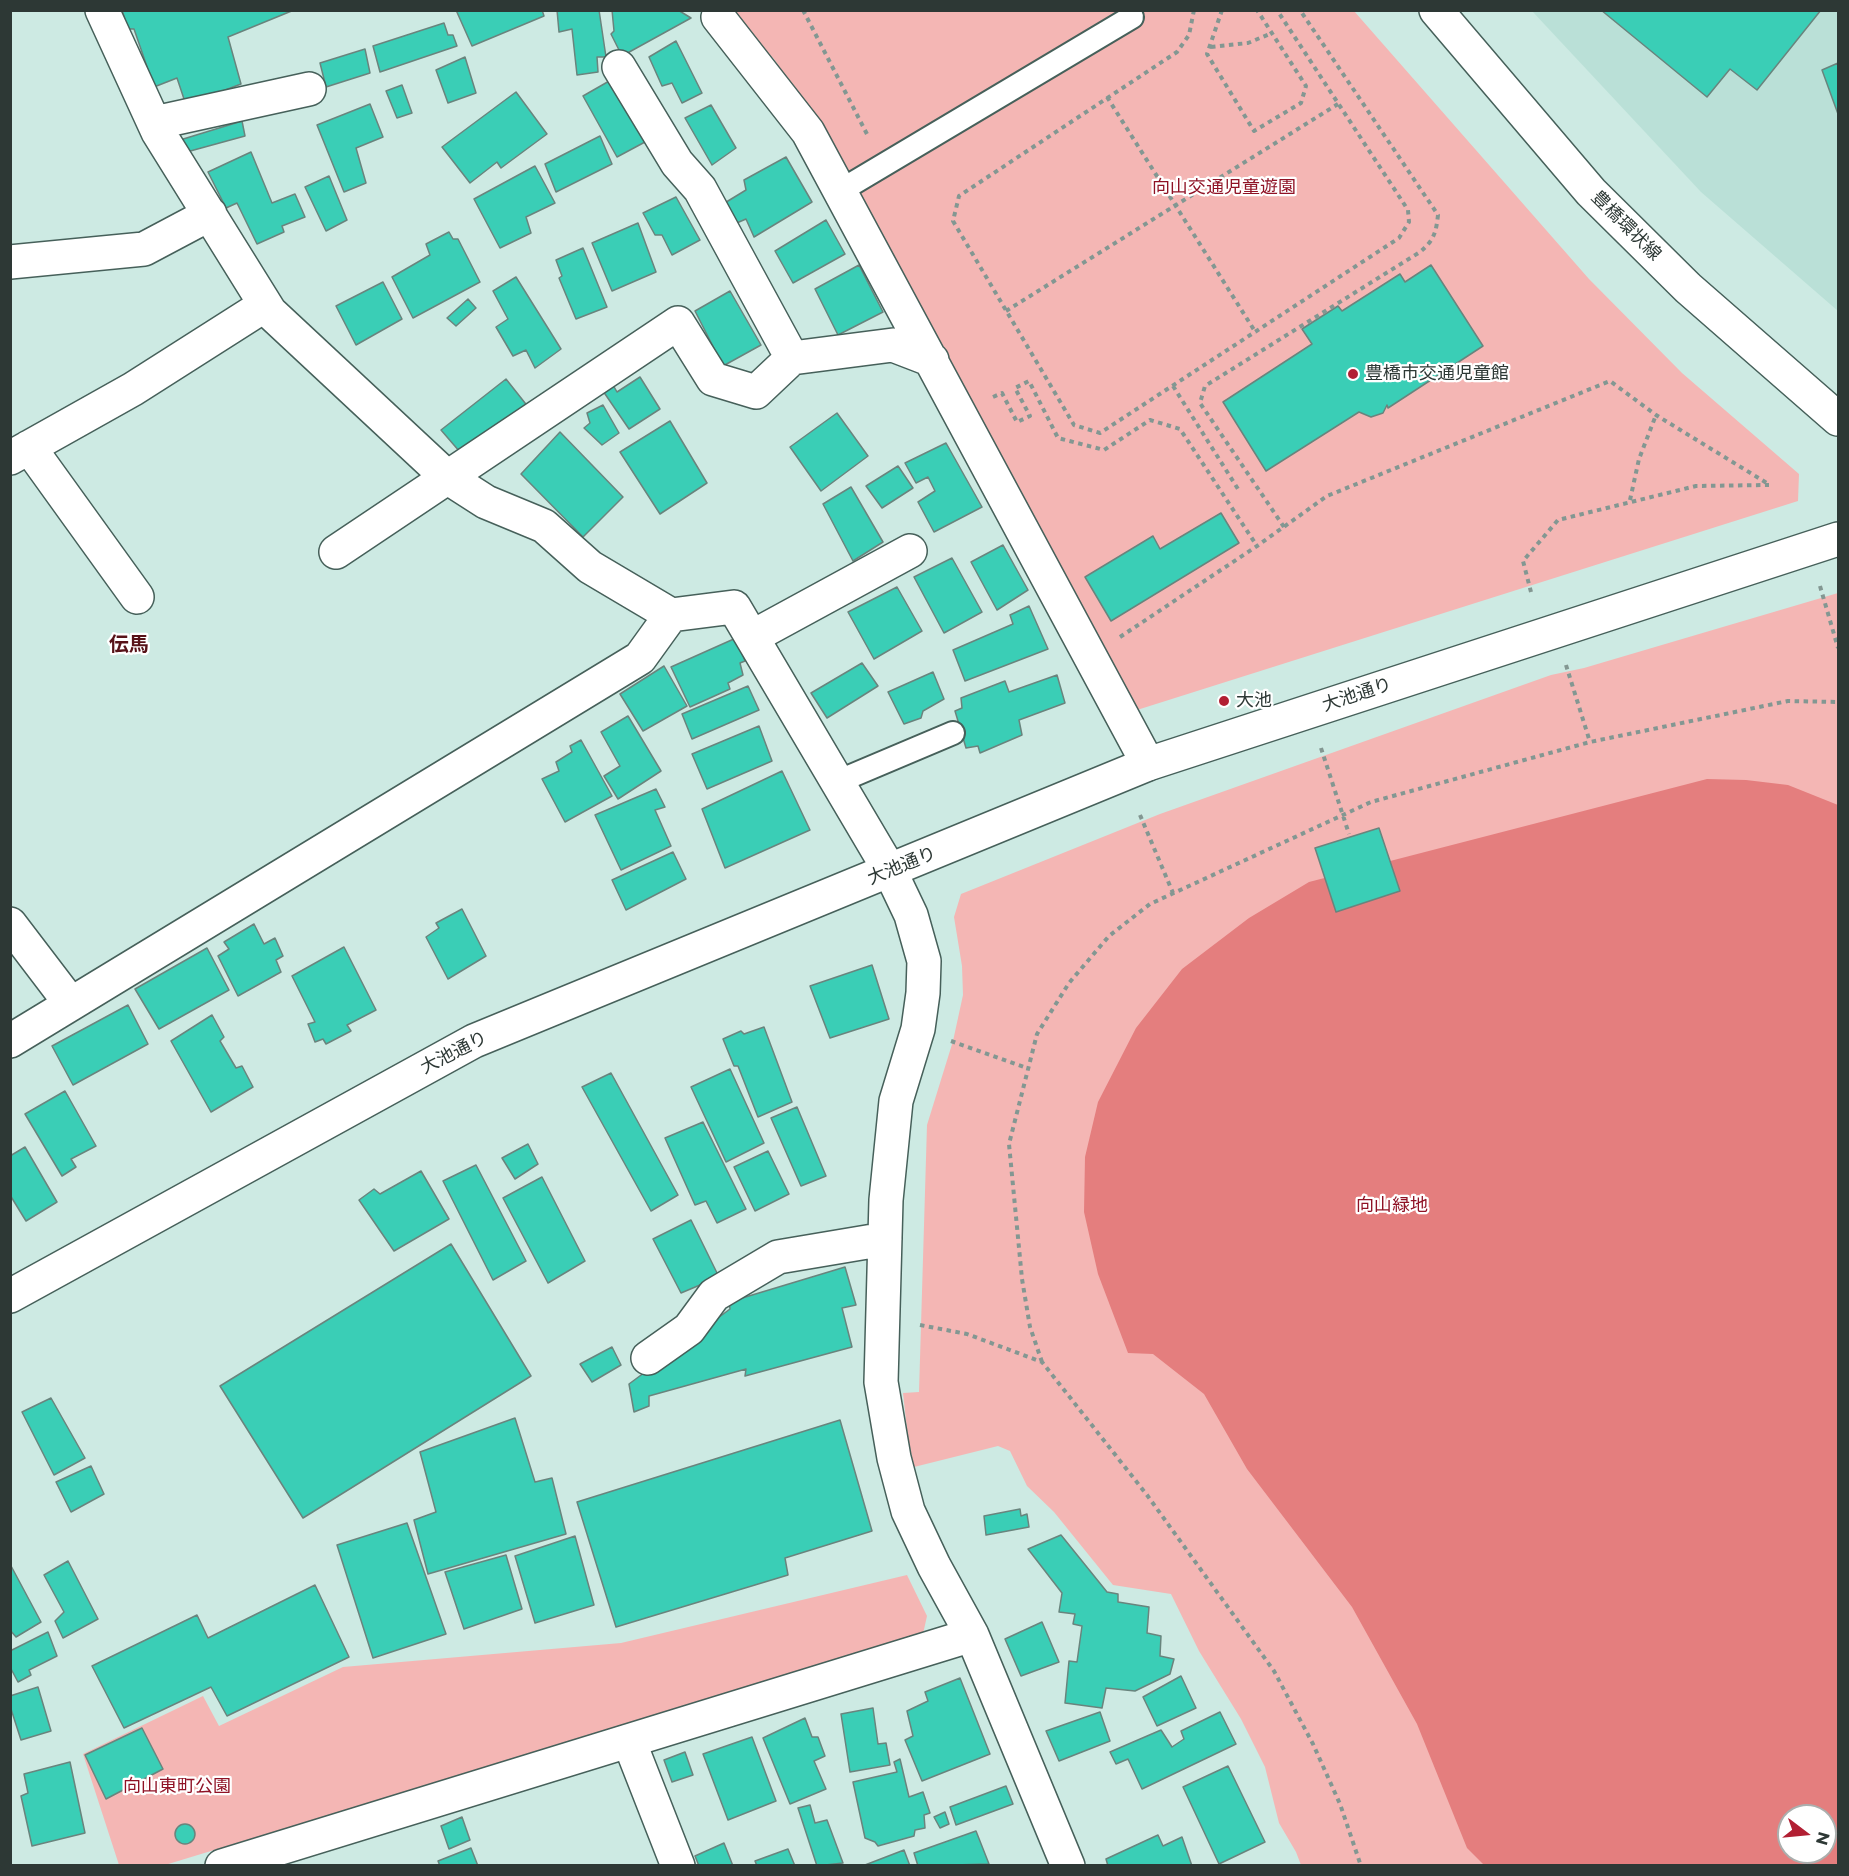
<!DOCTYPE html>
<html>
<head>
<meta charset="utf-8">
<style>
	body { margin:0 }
	#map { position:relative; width:1849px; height:1876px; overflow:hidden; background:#cdeae3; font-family:Montserrat,sans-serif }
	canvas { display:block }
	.frame { position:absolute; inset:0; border:12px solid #2d3835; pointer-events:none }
	.north { position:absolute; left:1777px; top:1804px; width:60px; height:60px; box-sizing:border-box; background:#fff; border:2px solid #abafae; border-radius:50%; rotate:106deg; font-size:16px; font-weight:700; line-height:24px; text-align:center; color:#2d3835 }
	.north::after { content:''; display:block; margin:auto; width:21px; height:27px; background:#b21f33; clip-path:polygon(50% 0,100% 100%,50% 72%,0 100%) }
</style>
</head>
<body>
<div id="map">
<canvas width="1849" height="1876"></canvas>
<div class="frame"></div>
<div class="north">N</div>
</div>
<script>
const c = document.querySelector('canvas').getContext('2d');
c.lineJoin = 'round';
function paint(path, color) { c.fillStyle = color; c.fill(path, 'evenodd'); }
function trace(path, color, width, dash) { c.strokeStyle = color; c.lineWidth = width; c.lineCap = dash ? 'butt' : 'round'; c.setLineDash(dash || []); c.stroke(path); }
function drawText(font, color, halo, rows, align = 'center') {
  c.font = font + ' Montserrat,"Noto Sans JP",sans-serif'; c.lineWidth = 4.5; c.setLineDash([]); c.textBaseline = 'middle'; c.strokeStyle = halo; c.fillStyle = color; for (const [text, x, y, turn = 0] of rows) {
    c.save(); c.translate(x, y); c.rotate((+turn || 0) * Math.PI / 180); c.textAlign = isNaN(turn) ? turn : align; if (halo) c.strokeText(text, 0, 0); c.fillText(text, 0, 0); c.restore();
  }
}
const built = new Path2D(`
	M1532,11H1838V311L1701,192Z`);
const green = new Path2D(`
	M727,11H1354L1589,279L1682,373L1799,474L1798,501L1137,710L842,166L774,59Z
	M1838,593V1865H1301L1296,1852L1279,1823L1265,1767L1241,1719L1199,1651L1171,1594L1113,1585L1054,1512L1027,1486L1010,1451L998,1446L914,1467L908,1438L903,1393L919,1392L927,1125L953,1041L963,995L962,966L954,917L961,894L1160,814L1551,675L1584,668ZM1789,1816H1825V1852H1789Z
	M907,1575L927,1616L923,1634L165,1865H119L83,1754L203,1696L219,1726L343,1667L621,1643Z`);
const water = new Path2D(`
	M1707,779L1746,780L1788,785L1838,805V1865H1484L1467,1848L1417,1724L1352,1607L1247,1469L1204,1394L1153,1354L1128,1353L1098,1274L1084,1212L1085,1157L1098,1102L1136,1028L1182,969L1249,918L1309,882ZM1789,1816H1825V1852H1789Z`);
const building = new Path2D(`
	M122,10H294L228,37L241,84L186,105L177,78L154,87L134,29H128Z
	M456,10H542L544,16L472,46Z
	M557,10H599L606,57H597L598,72L577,75L572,29L559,32Z
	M612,10H678L691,18L622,56L611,34L614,31Z
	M1601,10H1821L1757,90L1730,69L1707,97Z
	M444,23L448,35H453L457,46L380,72L373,46Z
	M676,41L702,93L682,103L672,83L662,86L649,57Z
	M365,49L370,73L326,87L320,63Z
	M465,57L476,93L448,103L436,70Z
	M1838,63V114L1822,70Z
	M611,80L645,142L617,157L583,96Z
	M402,85L412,113L397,118L386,91Z
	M516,92L547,134L501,168L497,162L470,183L442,147Z
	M370,104L383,137L356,148L366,183L344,192L317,125Z
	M711,105L736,148L712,165L685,118Z
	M242,121L245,136L183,153L180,140Z
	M600,136L612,164L556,192L545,164Z
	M251,152L272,203L295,194L305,217L282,226L284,232L257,244L237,203L226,208L208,172Z
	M786,157L812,202L754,237L746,219L732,225L723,204L746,190L744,180Z
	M535,166L555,203L526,217L531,233L500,248L474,199Z
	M329,176L347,220L326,231L305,187Z
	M676,197L700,240L672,255L662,235H655L643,213Z
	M826,220L845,254L793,283L775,251Z
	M638,223L656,272L612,291L592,243Z
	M449,232L453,239H458L480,282L413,318L392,277L430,255L426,244Z
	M583,248L607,307L576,319L559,278L562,276L556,260Z
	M859,265L883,312L838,335L815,289Z
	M1431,265L1483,346L1388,408L1387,405L1383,413L1371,417L1359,412L1266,471L1223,402L1312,344L1302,329L1338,306L1342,311L1400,274L1405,282Z
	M516,277L561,349L535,368L526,350L513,356L496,327L508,319L493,291Z
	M383,282L402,319L356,345L336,306Z
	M730,291L761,345L723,366L695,311Z
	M468,299L476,308L456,326L447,318Z
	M640,377L660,409L629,429L603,391L613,385L617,392Z
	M506,379L529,408L466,459L441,430Z
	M603,405L619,433L602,445L584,428L590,423L587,413Z
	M837,413L868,456L821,491L790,447Z
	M670,421L707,483L660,514L620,452Z
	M560,432L623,497L583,537L521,474Z
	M946,443L982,507L934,532L918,502L935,491L928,477L916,483L905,463Z
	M898,466L913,488L882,508L866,486Z
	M851,487L883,542L853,561L823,504Z
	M1221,513L1239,543L1111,621L1085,577L1153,536L1160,549Z
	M1003,545L1028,590L997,610L971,562Z
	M952,558L982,612L944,633L914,577Z
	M897,587L922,631L874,659L848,612Z
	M1029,606L1048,649L965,681L953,650L1013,624L1010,615Z
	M736,638L745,661L740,663L743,675L728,683L730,689L690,707L671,667Z
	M862,663L878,686L827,718L811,693Z
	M664,666L687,706L643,731L620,694Z
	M933,672L944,699L923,711L921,718L904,724L888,692Z
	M1057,675L1065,703L1019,720L1022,735L980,753L978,746L966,748L955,711L962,708L961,698L1005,681L1009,692Z
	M748,686L759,710L692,739L682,714Z
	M628,716L661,771L618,799L604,776L620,766L601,732Z
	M759,726L772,761L707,789L692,754Z
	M581,740L612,796L565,822L542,779L559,771L556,762L572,752L570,746Z
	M782,771L810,830L725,868L702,809Z
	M656,789L665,807L655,810L671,846L621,870L595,815Z
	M1379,828L1400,891L1336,912L1315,848Z
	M673,852L686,879L626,910L612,880Z
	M462,909L486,956L448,979L426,937L439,928L436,923Z
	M254,924L264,944L275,938L283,956L276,960L281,972L238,996L218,956L229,949L224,942Z
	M344,947L376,1010L347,1025L351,1031L326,1044L323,1039L315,1042L308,1024L315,1022L292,976Z
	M207,948L229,990L159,1029L135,989Z
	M872,965L889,1019L830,1038L810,986Z
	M128,1005L148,1044L73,1085L52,1046Z
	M212,1015L224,1037L220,1041L236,1068L242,1066L253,1087L211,1112L171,1041Z
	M764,1027L792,1102L758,1117L738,1066H734L723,1039L741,1031L744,1034Z
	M730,1069L764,1143L726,1162L691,1087Z
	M611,1073L678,1195L651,1211L582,1087Z
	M65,1091L96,1146L71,1159L76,1167L62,1176L25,1114Z
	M797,1107L826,1176L801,1186L771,1118Z
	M703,1122L746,1209L717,1223L706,1201L695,1205L665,1138Z
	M528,1144L538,1164L515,1179L502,1158Z
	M25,1147L57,1202L26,1221L10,1195V1156Z
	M768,1151L789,1194L755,1211L734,1167Z
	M476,1165L526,1261L493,1280L443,1181Z
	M421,1171L449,1219L394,1251L359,1200L374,1189L380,1194Z
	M542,1177L585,1261L548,1283L503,1198Z
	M691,1220L719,1277L681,1293L653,1239Z
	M451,1244L531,1376L303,1518L220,1386Z
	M845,1267L856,1305L842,1308L852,1347L745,1376L746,1369L649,1396V1406L634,1412L629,1384L730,1309L729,1302Z
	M612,1347L621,1365L592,1382L580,1364Z
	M51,1398L85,1458L54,1475L22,1412Z
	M515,1418L535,1482L552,1478L566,1534L428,1574L414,1520L436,1512L420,1452Z
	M840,1420L872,1531L785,1558L788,1575L616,1627L577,1502Z
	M91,1466L104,1494L71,1512L56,1482Z
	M1020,1509L1021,1516L1027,1514L1029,1527L986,1535L984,1516Z
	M407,1523L446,1634L373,1658L337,1545Z
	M1061,1535L1107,1592L1118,1594V1602L1149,1607L1147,1633L1161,1636L1160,1656L1174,1659L1170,1674L1135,1691L1106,1688L1102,1708L1065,1703L1069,1661L1077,1662L1082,1626L1073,1624L1075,1614L1059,1612L1062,1593L1028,1549Z
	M575,1536L594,1605L535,1623L515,1556Z
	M506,1555L522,1609L464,1629L445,1572Z
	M68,1561L98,1619L63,1638L55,1621L64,1612L44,1575Z
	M10,1564L41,1622L16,1637L10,1630Z
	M315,1585L349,1657L227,1716L211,1687L124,1728L92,1666L197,1615L208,1638Z
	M1042,1622L1059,1662L1021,1676L1005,1639Z
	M48,1632L57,1656L29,1670L31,1675L18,1682L10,1667V1651Z
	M1181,1676L1196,1708L1157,1726L1143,1697Z
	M960,1678L990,1754L922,1781L905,1740L913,1736L907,1711L928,1701L925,1692Z
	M38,1687L51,1731L21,1740L10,1706V1696Z
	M873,1708L878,1744L886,1743L890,1765L850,1772L841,1714Z
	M1100,1712L1110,1741L1059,1761L1046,1731Z
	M1220,1712L1236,1744L1142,1789L1128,1759L1116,1764L1110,1752L1161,1730L1172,1747L1184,1739L1181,1731Z
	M805,1718L812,1737H818L825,1756L814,1761L826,1789L790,1804L763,1738Z
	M142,1728L163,1769L106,1799L85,1755Z
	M752,1737L776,1801L728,1820L703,1754Z
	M685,1752L693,1775L672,1782L664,1760Z
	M900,1759L909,1797L923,1792L930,1813L924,1815L925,1828L915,1830L914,1836L878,1846L875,1842L865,1838L853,1782L897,1772L894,1762Z
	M70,1762L85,1833L32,1846L21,1796L28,1793L24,1774Z
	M1228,1766L1265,1842L1219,1864L1183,1787Z
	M1006,1786L1013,1804L956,1825L950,1807Z
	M810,1805L815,1823L827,1820L843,1863L817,1866L798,1808Z
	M945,1812L949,1824L940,1828L934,1817Z
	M462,1817L470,1840L449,1849L441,1826Z
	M175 1834a10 10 0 1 1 20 0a10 10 0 1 1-20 0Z
	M976,1831L989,1864L918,1866L914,1853Z
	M1158,1835L1163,1846L1182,1837L1192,1866H1108L1106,1859Z
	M724,1843L733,1866H699L695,1856Z
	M471,1848L478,1866H440L438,1861Z
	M788,1849L795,1866H757L755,1861Z
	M904,1850L910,1866H866L865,1865Z`);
const path = new Path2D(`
	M803,10L869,138
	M1194,10L1189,35L1177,52L959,196L953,221L1074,425L1100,433L1399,238L1409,222L1408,210L1277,10
	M1222,10L1207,54L1254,131L1301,103L1306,86L1257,10
	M1211,47L1248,43L1272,33
	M1107,97L1256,333
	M1006,311L1338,104
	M1173,386L1238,489
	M993,397L1002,393L1017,422L1030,416L1015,388L1029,381L1058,438L1104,450L1150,420L1180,429L1257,546
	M1630,500L1639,459L1656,415
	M1284,527L1200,403L1205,386L1420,252C1434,240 1436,233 1438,215L1300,10
	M1820,586L1838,648
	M1531,592L1523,561L1558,520L1696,486L1769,485
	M1120,637L1257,546L1327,496L1610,381L1656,415L1770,485
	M1566,665L1590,742
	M1321,748L1349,834
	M1140,815L1173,893
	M951,1041L1027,1068
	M920,1325L967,1334L1042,1362L1147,1495L1274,1671L1313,1744L1340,1804L1361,1866
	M1042,1362L1030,1327L1022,1279L1009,1144L1037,1034L1069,983L1109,936L1150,904L1371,802L1590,742L1788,701L1838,702`);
const service = new Path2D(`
	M840,191L1132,17
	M837,782L953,733`);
const minor = new Path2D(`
	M102,10L158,132L270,312L447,477L486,502L544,526L590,567L671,615L734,607L890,871L911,915L924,961L923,993L918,1029L896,1101L886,1200L881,1382L894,1458L908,1511L934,1566L972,1635L1068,1866
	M718,17L808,132L1148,764
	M619,67L677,163L700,189L792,358
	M154,123L309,89
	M10,262L144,249L210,214
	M29,447L137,597
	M10,458L133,389L265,305
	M336,552L678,323L713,379L756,392L792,358L893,345L932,360
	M752,637L910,551
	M10,924L71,1004
	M10,1041L640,658L671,615
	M648,1358L689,1329L714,1295L778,1257L885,1239
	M629,1741L678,1866
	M222,1866L972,1635`);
const tertiary = new Path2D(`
	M10,1296L474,1041L1148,764L1838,539`);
const secondary = new Path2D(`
	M1436,10L1591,192L1688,288L1838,419`);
const markers = [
	[1353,374,6,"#b21f33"],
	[1224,701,6,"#b21f33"]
];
const parkNames = [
	["向山交通児童遊園",1224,188],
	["向山緑地",1392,1206],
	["向山東町公園",177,1787]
];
const streetNames = [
	["豊橋環状線",1626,226,45],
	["大池通り",1357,695,-18],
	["大池通り",902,866,-22],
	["大池通り",454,1053,-27]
];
const poiNames = [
	["豊橋市交通児童館",1365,374],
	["大池",1236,701]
];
const neighbourhoodNames = [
	["伝馬",129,645]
];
paint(built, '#bae0d7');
paint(green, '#f4b6b4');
paint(water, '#e47e7e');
paint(building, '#3aceb6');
trace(building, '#69847d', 1.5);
trace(service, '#46605a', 26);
trace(minor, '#46605a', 36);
trace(tertiary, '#46605a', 36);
trace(secondary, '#46605a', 36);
trace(path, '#839792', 4, [4.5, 4.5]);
trace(service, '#fff', 22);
trace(minor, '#fff', 33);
trace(tertiary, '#fff', 33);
trace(secondary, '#fff', 33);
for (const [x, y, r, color] of markers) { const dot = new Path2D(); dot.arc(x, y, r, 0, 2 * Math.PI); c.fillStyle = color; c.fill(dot); trace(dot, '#fff', 2); }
drawText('18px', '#8f1225', '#fff', parkNames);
drawText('18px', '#2d3835', '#fff', streetNames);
drawText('18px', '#2d3835', '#fff', poiNames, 'left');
drawText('bold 20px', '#571218', '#fff', neighbourhoodNames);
</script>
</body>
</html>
